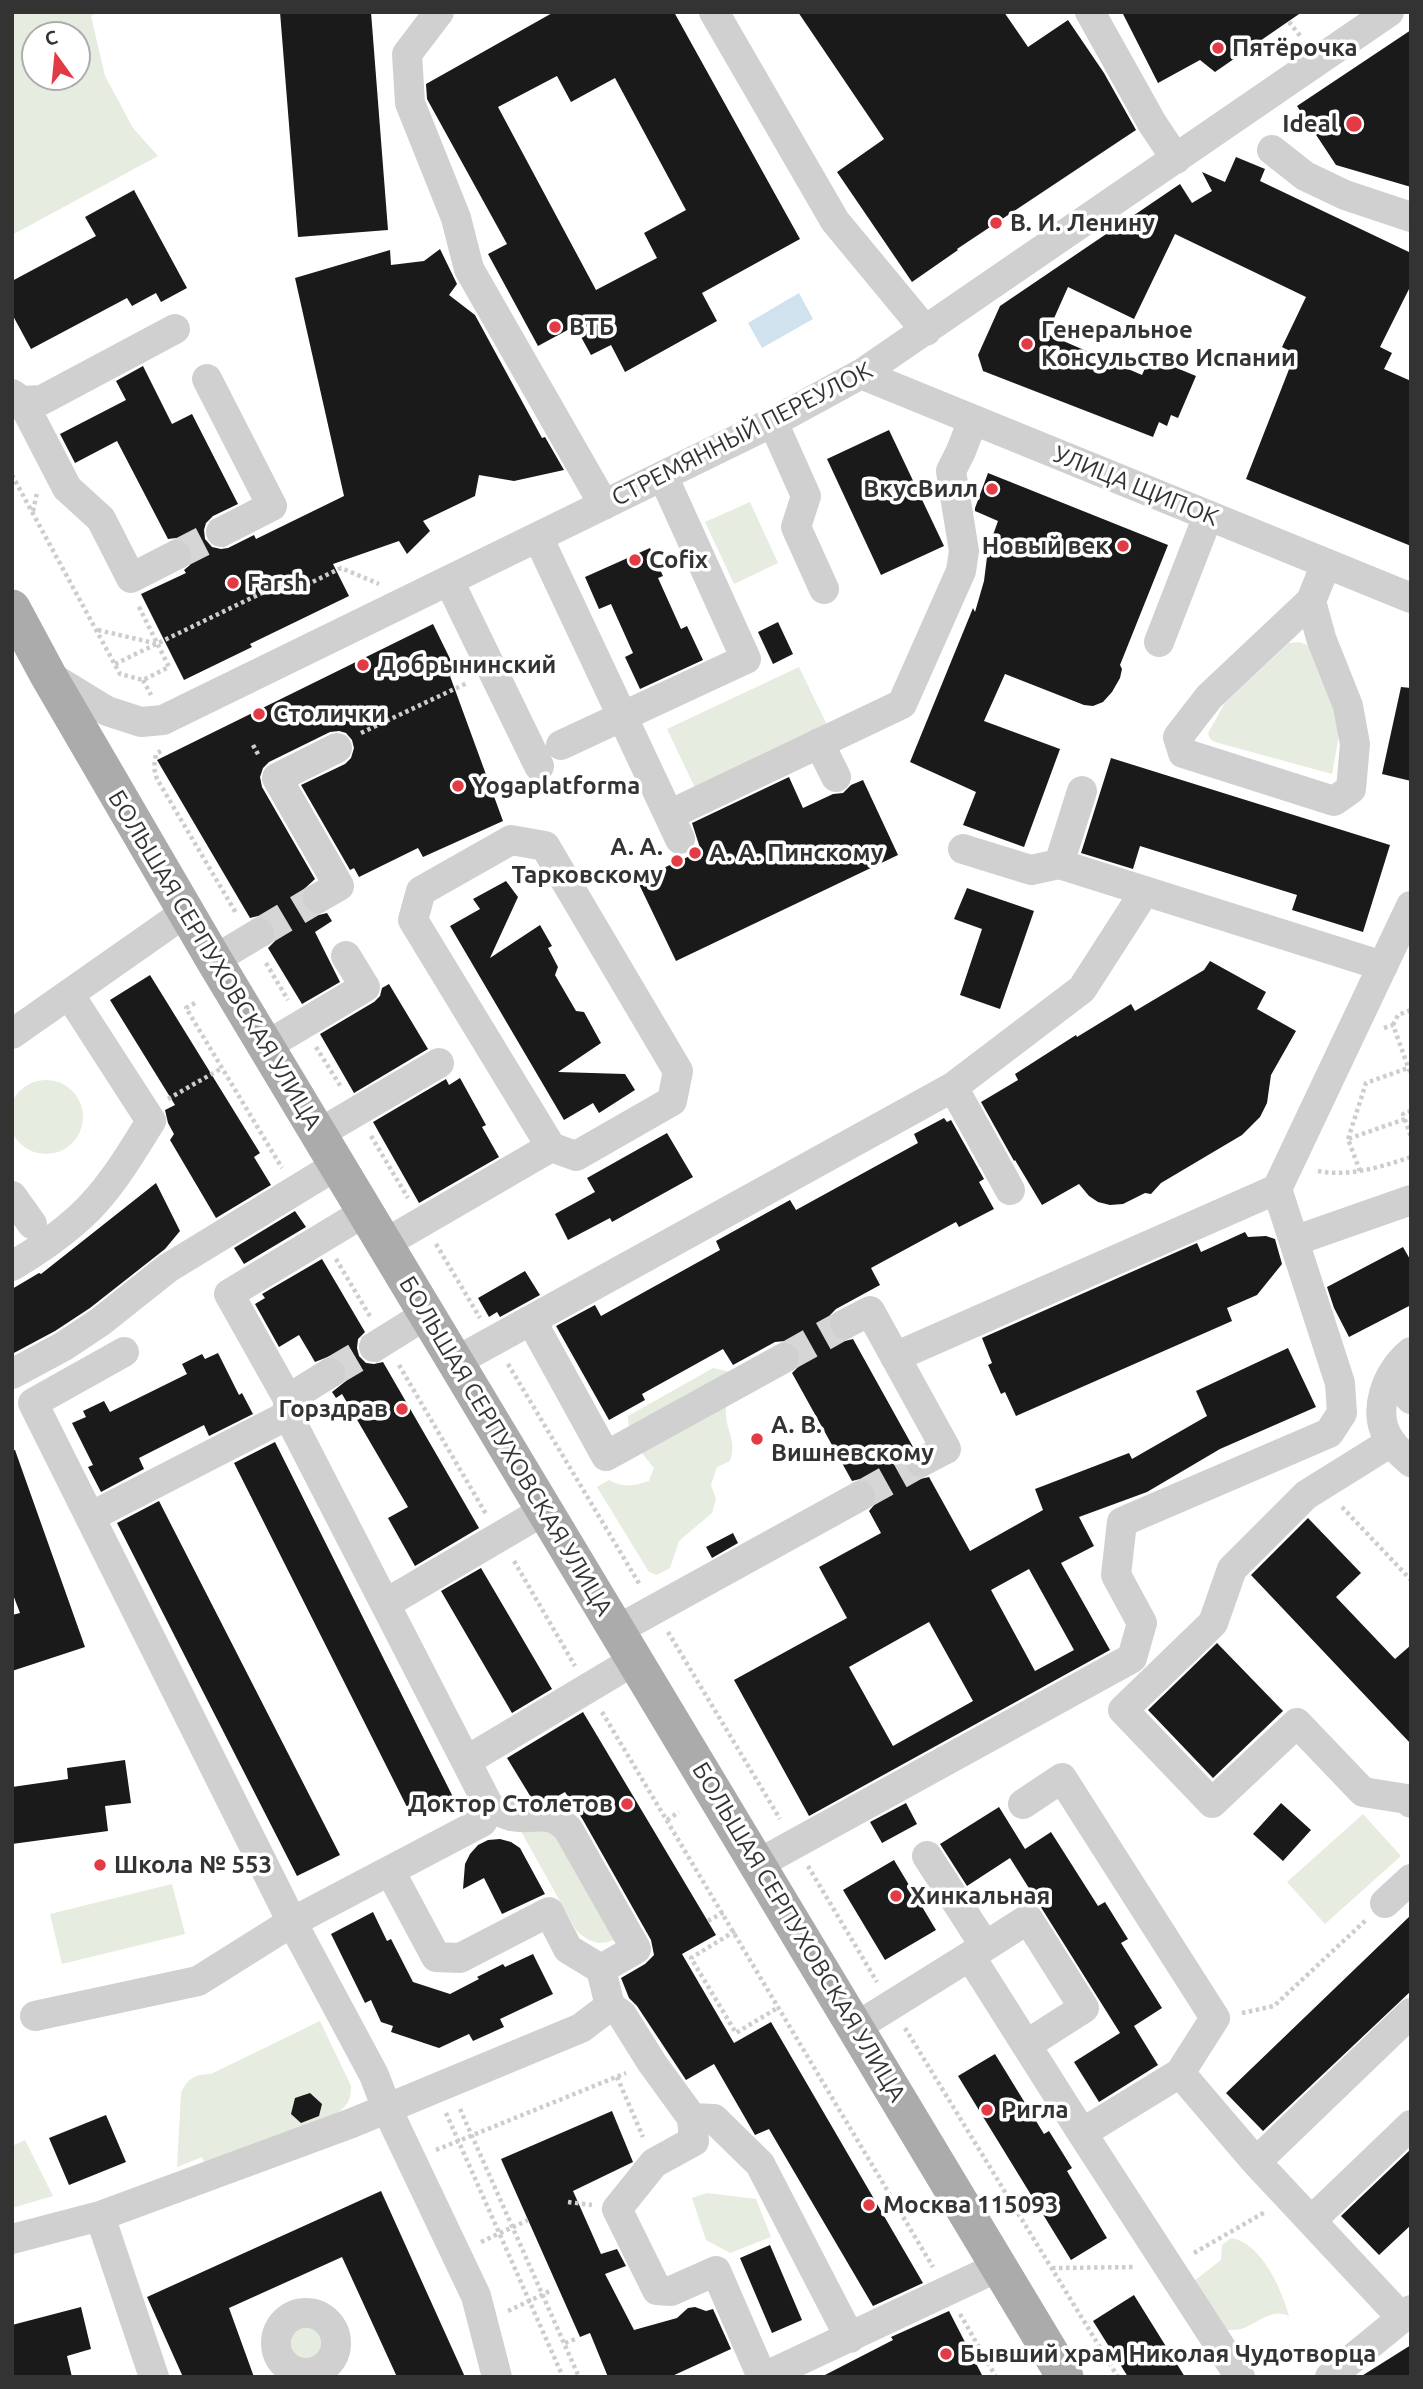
<!DOCTYPE html>
<html>
<head>
<meta charset="utf-8">
<style>
	body { margin:0 }
	#map { position:relative; width:1423px; height:2389px; overflow:hidden; background:#fff; font-family:Ubuntu,sans-serif }
	canvas { display:block }
	.frame { position:absolute; inset:0; border:14px solid #333; pointer-events:none }
	.north { position:absolute; left:21px; top:21px; width:70px; height:70px; box-sizing:border-box; background:#fff; border:2px solid #adadad; border-radius:50%; rotate:345deg; font-size:19px; font-weight:700; line-height:28px; text-align:center; color:#333 }
	.north::after { content:''; display:block; margin:auto; width:24px; height:32px; background:#e33b46; clip-path:polygon(50% 0,100% 100%,50% 72%,0 100%) }
</style>
</head>
<body>
<div id="map">
<canvas width="1423" height="2389"></canvas>
<div class="frame"></div>
<div class="north">С</div>
</div>
<script>
const c = document.querySelector('canvas').getContext('2d');
c.lineJoin = 'round';
function paint(path, color) { c.fillStyle = color; c.fill(path, 'evenodd'); }
function trace(path, color, width, dash) { c.strokeStyle = color; c.lineWidth = width; c.lineCap = dash ? 'butt' : 'round'; c.setLineDash(dash || []); c.stroke(path); }
function drawText(font, color, halo, rows, align = 'center') {
  c.font = font + ' Ubuntu,sans-serif'; c.lineWidth = 7; c.setLineDash([]); c.textBaseline = 'middle'; c.strokeStyle = halo; c.fillStyle = color; for (const [text, x, y, turn = 0] of rows) {
    c.save(); c.translate(x, y); c.rotate((+turn || 0) * Math.PI / 180); c.textAlign = isNaN(turn) ? turn : align; if (halo) c.strokeText(text, 0, 0); c.fillText(text, 0, 0); c.restore();
  }
}
const green = new Path2D(`
	M12,12H97L91,16L105,76L133,128L158,156L12,235ZM77,35V77H35V35Z
	M750,502L778,563L734,584L705,522Z
	M1299,642L1307,645L1314,653L1343,713L1332,774L1215,742L1210,739L1208,733L1225,703L1289,643Z
	M799,667L828,727L696,790L667,729Z
	M9 1117a37 37 0 1 1 74 0a37 37 0 1 1-74 0Z
	M713,1368L727,1371L734,1383L736,1396L726,1407C724,1431 738,1438 730,1461L717,1467L711,1485L716,1499L712,1513L679,1541L670,1568L657,1575L649,1572L597,1487L609,1480C624,1488 633,1486 649,1481L654,1468C639,1448 629,1443 628,1416Z
	M1363,1814L1401,1856L1325,1924L1287,1882Z
	M549,1825L618,1938C601,1947 589,1943 576,1930L518,1826Z
	M172,1884L185,1934L62,1964L50,1914Z
	M320,2021L351,2086C351,2100 348,2104 338,2113L207,2169L202,2157L177,2167L181,2093C186,2079 196,2074 211,2074Z
	M25,2140L53,2196L12,2208V2146Z
	M707,2193L756,2199L771,2237L730,2253L706,2240L692,2198Z
	M1231,2238C1261,2242 1282,2290 1289,2316C1271,2307 1257,2324 1241,2329C1236,2330 1229,2330 1223,2330L1194,2281L1221,2260L1222,2245Z
	M291 2343a15 15 0 1 1 30 0a15 15 0 1 1-30 0Z`);
const water = new Path2D(`
	M799,293L813,319L762,348L748,323Z`);
const building = new Path2D(`
	M280,12H371L388,230L298,237Z
	M554,12H674L800,239L702,293L717,321L625,372L611,345L591,355L575,326L538,346L488,254L507,244L427,99L426,84ZM557,76L571,102L615,78L686,210L644,233L657,258L596,290L498,107Z
	M798,12H1004L1028,47L1068,20L1104,73L1136,130L957,249L958,250L912,282L837,172L884,139Z
	M1122,12H1302L1215,72L1200,60L1158,83Z
	M1411,30V187L1336,165L1297,106Z
	M1236,157L1265,169L1260,181L1411,253V285L1380,347L1392,353L1384,369L1411,381V546L1246,479L1295,354L1282,347L1306,297L1175,234L1134,319L1068,287L1047,334L1142,375L1150,357L1196,376L1178,418L1171,415L1167,426L1159,422L1153,437L983,371L978,355L1000,306L1180,184L1192,203L1212,191L1202,172L1225,182Z
	M134,190L187,288L161,302L156,293L132,306L127,298L31,349L12,314V281L96,236L85,217Z
	M440,249L457,284L449,295L475,315L542,438L545,437L564,470L514,481L479,475L475,496L423,521L430,531L407,554L399,541L333,564L349,596L250,644L252,647L184,680L141,594L186,573L184,570L190,565L193,557L192,548L185,540L176,538L168,539L117,441L75,463L60,434L126,400L116,381L143,366L172,424L192,414L238,504L213,516L206,523L204,530L205,539L212,547L221,549L228,548L254,535L256,539L344,496L295,278L390,250L391,265L424,261Z
	M889,430L944,546L881,575L827,459Z
	M988,473L1168,545L1120,665L1122,669L1120,678L1112,692L1103,702L1093,706L1084,705L1005,674L984,721L1060,749L1024,847L963,825L976,792L910,762L973,608L975,612L984,581L988,549L998,521L975,511V508Z
	M650,548L663,576L658,578L681,629L687,626L703,660L640,689L625,657L633,653L611,604L599,609L585,577Z
	M778,622L793,654L773,664L758,632Z
	M433,624L457,673L450,676L503,821L423,857L418,848L359,877L354,868L350,870L301,785L345,764L351,758L354,748L352,740L346,733L339,731L330,732L269,762L263,768L260,777L262,787L315,879L303,890L301,899L303,906L310,913L319,915L327,913L332,921L315,932L340,982L302,1004L268,948L275,941L276,932L274,925L267,917L258,916L250,918L157,760Z
	M1401,687L1411,688V781L1382,774Z
	M1111,758L1390,845L1363,932L1292,910L1297,895L1140,846L1133,869L1081,853Z
	M789,777L803,808L833,794L843,793L851,785L863,780L898,855L676,961L637,880L701,851L692,823Z
	M506,881L518,897L490,958L540,925L552,946L548,948L558,967L555,975L576,1011L584,1012L601,1043L558,1072L625,1074L635,1090L599,1113L593,1103L564,1120L450,926L480,909L473,899Z
	M967,888L1034,911L1000,1009L960,995L982,929L954,919Z
	M1210,961L1266,992L1257,1009L1296,1031L1271,1075L1267,1103L1260,1117L1242,1135L1161,1183L1151,1194L1145,1193L1123,1204L1110,1205L1098,1202L1089,1196L1079,1184L1042,1205L1015,1160L1014,1161L981,1102L1018,1080L1015,1074L1076,1035L1077,1037L1131,1004L1135,1011L1204,970Z
	M150,975L260,1153L254,1157L271,1185L216,1218L170,1140L174,1134L168,1123L165,1110L175,1105L110,1000Z
	M389,984L428,1049L354,1093L320,1034L374,1002L380,996L382,988Z
	M460,1078L486,1125L482,1127L499,1157L419,1203L373,1122L446,1079L449,1085Z
	M944,1118L947,1122L951,1120L984,1179L979,1182L994,1209L959,1227L956,1222L871,1268L880,1285L836,1309L830,1315L828,1324L830,1333L836,1339L845,1341L853,1339L913,1447L907,1452L904,1461L906,1471L912,1477L920,1479L929,1477L970,1551L1043,1510L1035,1489L1129,1453L1132,1459L1207,1416L1196,1391L1288,1348L1316,1407L1220,1449L1147,1492L1079,1517L1094,1546L1061,1563L1110,1650L809,1816L734,1680L847,1618L819,1567L881,1533L869,1511L875,1504L877,1497L876,1488L868,1481L860,1479L852,1481L792,1373L799,1366L801,1358L799,1349L792,1343L785,1341L775,1342L733,1365L723,1349L642,1394L645,1400L609,1420L556,1326L595,1305L601,1316L720,1250L716,1241L790,1200L796,1210L918,1143L914,1134ZM1029,1569L1074,1650L1035,1671L991,1590ZM929,1622L973,1701L893,1746L849,1667Z
	M667,1133L693,1177L612,1222L610,1218L568,1240L555,1214L595,1192L587,1178Z
	M156,1183L180,1231L165,1249L90,1308L55,1331L12,1354V1289L39,1273L41,1274Z
	M295,1211L306,1227L244,1264L234,1248Z
	M1245,1232L1248,1237L1266,1236L1275,1239L1282,1264L1257,1295L1227,1308L1232,1321L1016,1416L1005,1392L1001,1394L988,1365L992,1363L982,1338L1197,1243L1201,1252Z
	M1403,1247L1411,1261V1305L1349,1337L1334,1308L1327,1287Z
	M322,1259L365,1332L358,1339L357,1348L359,1356L366,1363L374,1364L383,1362L479,1528L415,1566L388,1518L408,1507L342,1394L336,1398L332,1392L346,1381L347,1372L344,1363L338,1357L330,1356L315,1362L299,1335L279,1347L255,1304L265,1298L262,1294Z
	M525,1271L540,1295L500,1317L497,1312L489,1317L478,1298Z
	M218,1353L239,1395L242,1393L253,1414L209,1436L204,1425L139,1458L144,1469L101,1492L88,1467L93,1465L72,1423L86,1417L83,1411L104,1401L110,1412L187,1374L182,1364L202,1354L205,1359Z
	M275,1442L453,1797L412,1817L234,1463Z
	M12,1450H15L85,1647L12,1671V1615L20,1613L12,1592Z
	M159,1501L340,1855L297,1876L117,1523Z
	M1308,1518L1361,1573L1336,1597L1395,1659L1411,1645V1744L1251,1575Z
	M733,1533L738,1543L712,1558L706,1547Z
	M481,1568L552,1689L512,1713L441,1591Z
	M1217,1643L1283,1711L1213,1778L1148,1710Z
	M583,1712L716,1935L682,1954L734,2043L771,2022L923,2283L873,2306L769,2129L755,2135L714,2064L686,2080L637,2006L629,1998L621,1978L645,1964L654,1955L651,1940L583,1820L565,1792L551,1800L532,1799L507,1758Z
	M125,1760L131,1803L105,1806L108,1831L12,1844V1787L68,1779L67,1768Z
	M906,1803L917,1824L882,1843L870,1822Z
	M1281,1803L1311,1830L1283,1861L1253,1834Z
	M999,1807L1025,1849L1051,1832L1098,1906L1105,1902L1128,1939L1121,1943L1162,2008L1134,2026L1158,2065L1099,2102L1074,2062L1120,2033L1010,1858L967,1886L940,1844Z
	M500,1839L511,1842L520,1848L545,1894L502,1914L484,1878L463,1889L465,1864L470,1854L478,1845L488,1840Z
	M894,1860L936,1930L885,1960L843,1890Z
	M373,1912L387,1941L391,1939L413,1982L450,1994L479,1979L477,1977L503,1964L505,1967L533,1954L553,1994L500,2019L504,2027L473,2041L469,2034L439,2048L391,2032L393,2026L381,2022L371,2000L365,2003L331,1934Z
	M1411,1915V1991L1263,2131L1226,2093Z
	M995,2054L1044,2134L1049,2131L1072,2168L1067,2171L1107,2238L1071,2260L958,2076Z
	M310,2093L322,2104L319,2116L301,2123L291,2114L295,2098Z
	M612,2111L633,2162L573,2191L601,2254L617,2249L626,2266L605,2274L634,2330L677,2318L688,2308L695,2307L706,2311L713,2309L731,2349L670,2377H608L590,2333L580,2337L501,2159Z
	M106,2115L126,2162L69,2185L49,2138Z
	M1411,2149V2225L1379,2255L1341,2216Z
	M381,2191L465,2377H397L342,2257L229,2308L254,2377H183L147,2297Z
	M770,2245L802,2320L772,2333L740,2258Z
	M1134,2295L1162,2340L1185,2377H1128L1093,2321Z
	M81,2307L91,2349L67,2356L72,2377H12V2325Z
	M949,2311L983,2377H821L893,2340L891,2337Z
	M1411,2345V2377H1360Z`);
const minorTunnel = new Path2D(`
	M176,555L221,532
	M259,933L318,898
	M784,1358L845,1324
	M330,1373L374,1347
	M860,1496L921,1462`);
const path = new Path2D(`
	M1289,22L1301,37
	M12,475L120,674L143,680L169,667L138,605
	M33,511L37,493
	M98,630L158,644
	M115,664L270,589L296,590L341,568L379,584
	M143,680L151,695
	M361,733L467,683
	M253,745L259,756
	M161,751L156,754L154,768L157,779L236,913
	M266,963L288,1000
	M195,1003L186,1008L282,1168
	M1393,1025L1398,1015L1411,1010
	M1384,1028L1393,1025L1411,1075
	M316,1047L341,1087
	M168,1099L222,1068
	M1411,1111L1403,1114L1411,1137
	M371,1136L408,1198
	M1348,1139L1366,1083L1408,1068
	M1318,1171C1349,1177 1381,1167 1411,1157
	M1360,1171L1348,1139L1405,1119
	M436,1244L480,1318
	M336,1259L371,1318
	M508,1364L640,1585
	M399,1365L486,1514
	M1342,1507L1411,1580
	M514,1561L575,1666
	M668,1632L780,1819
	M602,1712L933,2267
	M667,1820L679,1812
	M808,1866L877,1982
	M708,1921L724,1912
	M735,1931L691,1958L736,2033L779,2007
	M1242,2013L1274,2006L1366,1920
	M905,2028L1118,2377
	M617,2077L643,2137
	M460,2109L579,2377
	M446,2113L563,2377
	M436,2150L626,2073
	M568,2202L592,2205
	M481,2242L528,2220
	M1194,2253L1265,2212
	M1052,2268L1136,2267
	M508,2311L552,2290
	M960,2314L996,2377
	M565,2343L578,2338
	M302,2377L305,2374`);
const minor = new Path2D(`
	M439,12L407,54L410,103L456,218L469,269L604,505
	M714,12L835,221L926,331
	M1090,12L1152,123L1176,159
	M1272,150L1305,176L1345,195L1411,217
	M861,374L1411,598
	M207,379L272,506L221,532
	M12,394L22,401L42,400L175,329
	M22,401L67,488L101,519L131,578L176,555
	M773,422L806,496L796,527L824,589
	M538,537L680,839
	M449,581L539,766
	M1311,601L1321,638L1348,706L1355,744L1351,789L1334,801L1183,753L1178,737L1209,697L1311,601L1326,564
	M1159,642L1208,516
	M48,675L107,711L141,722L163,720L689,463L773,422L861,374L1389,12
	M819,743L836,777
	M561,745L746,659L663,476
	M669,815L902,704L961,571L964,551L951,471L961,451L973,420
	M511,840L545,846L678,1071L672,1101L576,1156L551,1147L413,920L421,891Z
	M963,849L1031,870L1059,864L1383,966
	M1059,864L1082,791
	M318,898L339,886L277,778L337,748
	M214,960L259,933
	M12,1034L186,912
	M266,1046L365,987L346,956
	M953,1087L1082,989L1145,891
	M318,1134L439,1063
	M12,1196L32,1224
	M1294,1241L1411,1200
	M384,1244L551,1147
	M12,1266C36,1252 58,1237 79,1218C109,1191 130,1155 151,1121L69,994
	M531,1320L606,1456L784,1358
	M845,1324L870,1311L946,1449L921,1462
	M374,1347L427,1314
	M124,1352L33,1403L292,1922L374,2075L387,2109L476,2296L497,2377
	M1411,1352C1386,1373 1370,1414 1391,1442C1397,1450 1404,1456 1411,1462
	M895,1357L1277,1189
	M455,1362L953,1087L1010,1190
	M12,1374L64,1346L100,1322L168,1268L337,1165
	M1389,1381L1400,1387L1411,1399
	M288,1399L330,1373
	M1391,1442L1306,1495L1232,1569L1213,1623L1123,1710L1212,1803L1297,1723L1363,1792L1407,1799L1411,1803
	M90,1517L288,1415
	M385,1604L545,1510
	M617,1630L860,1496
	M466,1761L635,1660
	M1023,1804L1062,1778L1215,2018L1180,2073L1082,2133
	M927,1856L985,1946
	M758,1864L1132,1658L1142,1623L1116,1575L1122,1522L1329,1433L1342,1413L1340,1383L1277,1189L1411,906
	M390,1871L436,1957L460,1958L549,1912L568,1949L601,1969
	M1385,1903L1411,1879
	M970,1956L1028,1919L1084,2008L1026,2045
	M610,2006L622,2015L652,2063L692,2118L694,2141L654,2163L617,2209L657,2290L671,2291L716,2271L762,2377
	M35,2016L198,1981L292,1922L482,1822L490,1808
	M856,2027L970,1956L1082,2133L1240,2377
	M1180,2073L1256,2162L1402,2318L1411,2310
	M692,2118L714,2119L760,2164L850,2338
	M1256,2162L1411,2013
	M100,2216L154,2377
	M1312,2220L1411,2125
	M12,2239L100,2216L352,2123L581,2028L610,2006L601,1969L636,1949L568,1829C548,1808 536,1821 511,1816C504,1814 497,1810 490,1808L288,1415V1399L229,1294L365,1212
	M276 2343a30 30 0 1 1 60 0a30 30 0 1 1-60 0Z
	M764,2377L1000,2266
	M1330,2377L1402,2318`);
const major = new Path2D(`
	M12,608L48,675L214,960L1065,2377`);
const markers = [
	[1218,48,7,"#e33b46"],
	[1354,124,9,"#e33b46"],
	[996,223,7,"#e33b46"],
	[555,327,7,"#e33b46"],
	[1027,344,7,"#e33b46"],
	[992,489,7,"#e33b46"],
	[1123,546,7,"#e33b46"],
	[635,560,7,"#e33b46"],
	[233,583,7,"#e33b46"],
	[363,665,7,"#e33b46"],
	[259,714,7,"#e33b46"],
	[458,786,7,"#e33b46"],
	[695,853,7,"#e33b46"],
	[677,861,7,"#e33b46"],
	[402,1409,7,"#e33b46"],
	[757,1439,7,"#e33b46"],
	[627,1804,7,"#e33b46"],
	[100,1865,7,"#e33b46"],
	[896,1896,7,"#e33b46"],
	[987,2110,7,"#e33b46"],
	[869,2205,7,"#e33b46"],
	[946,2354,7,"#e33b46"]
];
const poiNames = [
	["Пятёрочка",1232,48],
	["Ideal",1338,124,"right"],
	["В. И. Ленину",1010,223],
	["ВТБ",569,327],
	["Генеральное",1041,330],
	["Консульство Испании",1041,358],
	["ВкусВилл",978,489,"right"],
	["Новый век",1109,546,"right"],
	["Cofix",649,560],
	["Farsh",247,583],
	["Добрынинский",377,665],
	["Столички",273,714],
	["Yogaplatforma",472,786],
	["А. А.",663,847,"right"],
	["Тарковскому",663,875,"right"],
	["А. А. Пинскому",709,853],
	["Горздрав",388,1409,"right"],
	["А. В.",771,1425],
	["Вишневскому",771,1453],
	["Доктор Столетов",613,1804,"right"],
	["Школа № 553",114,1865],
	["Хинкальная",910,1896],
	["Ригла",1001,2110],
	["Москва 115093",883,2205],
	["Бывший храм Николая Чудотворца",960,2354]
];
const streetNames = [
	["СТРЕМЯННЫЙ ПЕРЕУЛОК",742,434,-27],
	["УЛИЦА ЩИПОК",1136,486,22],
	["БОЛЬШАЯ СЕРПУХОВСКАЯ УЛИЦА",215,960,59],
	["БОЛЬШАЯ СЕРПУХОВСКАЯ УЛИЦА",506,1446,59],
	["БОЛЬШАЯ СЕРПУХОВСКАЯ УЛИЦА",799,1932,59]
];
paint(green, '#e6ecdf');
paint(water, '#cfe2ee');
paint(building, '#1a1a1a');
trace(minorTunnel, '#d6d6d6', 30, [30, 15]);
trace(path, '#cdcdcd', 4.5, [3.5, 3.5]);
trace(minor, '#d0d0d0', 30);
trace(major, '#ababab', 37);
for (const [x, y, r, color] of markers) { const dot = new Path2D(); dot.arc(x, y, r, 0, 2 * Math.PI); c.fillStyle = color; c.fill(dot); trace(dot, '#fff', 2.5); }
drawText('bold 24px', '#333', '#fff', poiNames, 'left');
drawText('24px', '#333', '#fff', streetNames);
</script>
</body>
</html>
